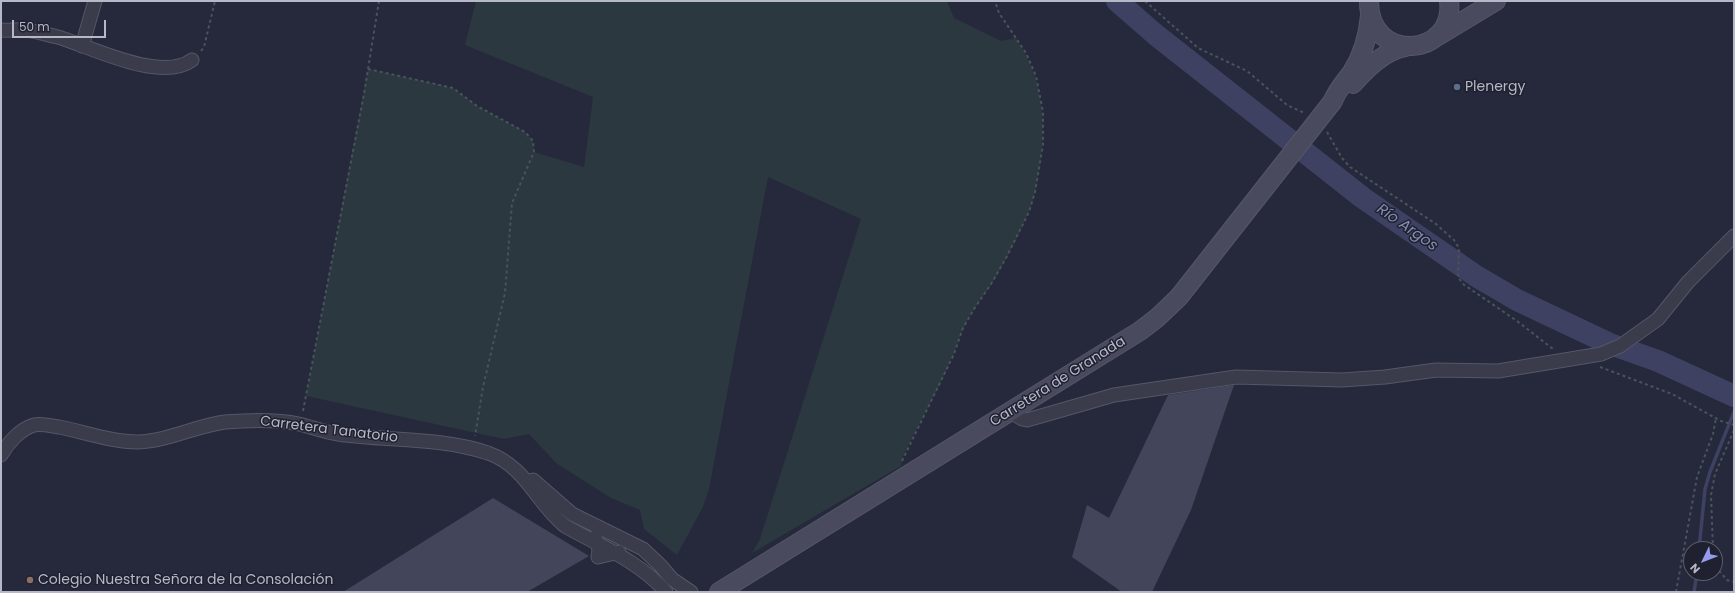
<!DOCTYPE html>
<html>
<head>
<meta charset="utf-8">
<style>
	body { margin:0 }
	#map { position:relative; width:1735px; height:593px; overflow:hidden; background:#26293b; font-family:Poppins,sans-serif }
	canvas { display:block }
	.frame { position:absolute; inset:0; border:2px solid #b6b7c7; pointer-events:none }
	.north { position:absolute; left:1683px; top:541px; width:40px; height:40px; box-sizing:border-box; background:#1f2131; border:1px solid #5b5d6d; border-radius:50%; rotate:227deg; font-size:11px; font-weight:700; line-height:16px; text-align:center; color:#b6b7c7 }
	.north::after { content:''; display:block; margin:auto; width:14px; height:18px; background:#949bed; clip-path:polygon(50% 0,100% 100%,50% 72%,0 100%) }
	.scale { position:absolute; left:12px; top:20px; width:94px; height:18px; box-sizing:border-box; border:2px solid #b6b7c7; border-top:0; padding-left:5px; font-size:12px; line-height:14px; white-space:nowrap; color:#b6b7c7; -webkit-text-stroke:3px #1f2131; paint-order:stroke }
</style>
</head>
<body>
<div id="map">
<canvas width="1735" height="593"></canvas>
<div class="frame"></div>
<div class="north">N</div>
<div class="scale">50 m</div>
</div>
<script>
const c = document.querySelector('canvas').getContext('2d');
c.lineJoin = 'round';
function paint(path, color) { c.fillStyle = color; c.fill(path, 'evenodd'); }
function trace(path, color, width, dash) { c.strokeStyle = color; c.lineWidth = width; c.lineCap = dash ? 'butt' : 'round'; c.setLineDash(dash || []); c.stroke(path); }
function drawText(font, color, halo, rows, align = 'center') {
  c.font = font + ' Poppins,sans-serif'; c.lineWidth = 3; c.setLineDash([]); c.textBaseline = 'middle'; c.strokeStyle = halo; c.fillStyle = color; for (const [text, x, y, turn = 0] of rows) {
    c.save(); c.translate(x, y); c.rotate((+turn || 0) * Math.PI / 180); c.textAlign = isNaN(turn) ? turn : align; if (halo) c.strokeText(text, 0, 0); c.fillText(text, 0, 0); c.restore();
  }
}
const green = new Path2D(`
	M476,1H947L954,18L1001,41L1016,38C1048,85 1047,138 1035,192C1030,216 1005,263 991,285C982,298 972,311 965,325C960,334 958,344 954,353C939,389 920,422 903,456L901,466L752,553L760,539L861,219L768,177L709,489L703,507L677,555L644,529L640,510L611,498L556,463L529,434L504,439L306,396L368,69L453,88L477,106L525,132L533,141L534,152L584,167L593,97L465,45Z`);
const stream = new Path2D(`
	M1699,549L1705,489L1710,472L1734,412
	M1694,592L1697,573`);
const river = new Path2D(`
	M1117,1L1156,35L1363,198L1476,276L1517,300L1610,344L1658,361L1734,396`);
const building = new Path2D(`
	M1234,385L1191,510L1152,592H1122L1072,557L1087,505L1109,518L1168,395Z
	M493,498L589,556L527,592H343Z`);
const path = new Path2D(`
	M1145,1L1198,48L1247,71L1287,105L1304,113
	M201,51L204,47L215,1
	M368,69L453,88L477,106L525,132L533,141L534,152L512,203L505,293L483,387L475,436
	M1327,132L1342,158L1350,167L1436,224L1454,240L1459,248L1458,277L1463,284L1517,321L1553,349
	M1600,367L1672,394L1721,421L1734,425
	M303,411L364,94L379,1
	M902,461L954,354L963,328L974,309L991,284L1006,258L1029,212L1035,192L1043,145V112L1036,76L1026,53L999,13L995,1
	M1713,549L1711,495L1715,474L1734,430
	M1715,566L1727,580L1734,582
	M1676,592L1697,477L1713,434L1716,418`);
const street = new Path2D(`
	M1,30C9,31 17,29 25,30C36,31 48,35 58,37C91,47 161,83 192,60
	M82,46L95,1
	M1011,412L1022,419L1027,420L1114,395L1236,377L1342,380L1385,377L1436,370L1498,371L1601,354L1620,346L1658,319L1688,282L1734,236
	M1,455C8,443 20,429 34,425C42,423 51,426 59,427C85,432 111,442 138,442C168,441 195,426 225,422C249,420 275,419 299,424C312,427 324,432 338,434C387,441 440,437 488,453C527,467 536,503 565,526C600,546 639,561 666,592
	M533,480L572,514L643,549L660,565L672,579L691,592
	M595,537L599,550L598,557L619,552`);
const secondary = new Path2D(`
	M1369,1C1369,65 1456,57 1449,1
	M1438,36L1496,1
	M1353,84C1367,68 1384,51 1406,47
	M1333,101C1337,90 1345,82 1352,72C1363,55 1368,36 1370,16
	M719,592L1140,331L1157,318L1179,297`);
const secondaryBridge = new Path2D(`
	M1179,297L1333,101`);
const markers = [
	[1457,87,4,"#5c6f8a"],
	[30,580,4,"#8d6e63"]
];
const poiNames = [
	["Plenergy",1465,87],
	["Colegio Nuestra Señora de la Consolación",38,580]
];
const streetNames = [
	["Carretera de Granada",1058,382,-32],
	["Carretera Tanatorio",329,430,7]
];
const waterNames = [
	["Río Argos",1407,228,35]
];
paint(green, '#2b3840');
trace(stream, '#3e4162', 3.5);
trace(river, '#3e4162', 22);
paint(building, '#43465b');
trace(street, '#555767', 15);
trace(secondary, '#555767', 20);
trace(path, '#48535c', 2, [3, 3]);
trace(street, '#3a3c4c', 13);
trace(secondary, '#494a5e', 18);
trace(secondaryBridge, '#555767', 20, []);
trace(secondaryBridge, '#494a5e', 18);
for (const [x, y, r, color] of markers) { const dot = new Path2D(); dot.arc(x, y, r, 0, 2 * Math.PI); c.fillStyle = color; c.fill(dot); trace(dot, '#1f2131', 1.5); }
drawText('14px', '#b6b7c7', '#1f2131', poiNames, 'left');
drawText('14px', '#b6b7c7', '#1f2131', streetNames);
drawText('italic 15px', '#888cb0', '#1f2131', waterNames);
</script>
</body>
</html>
